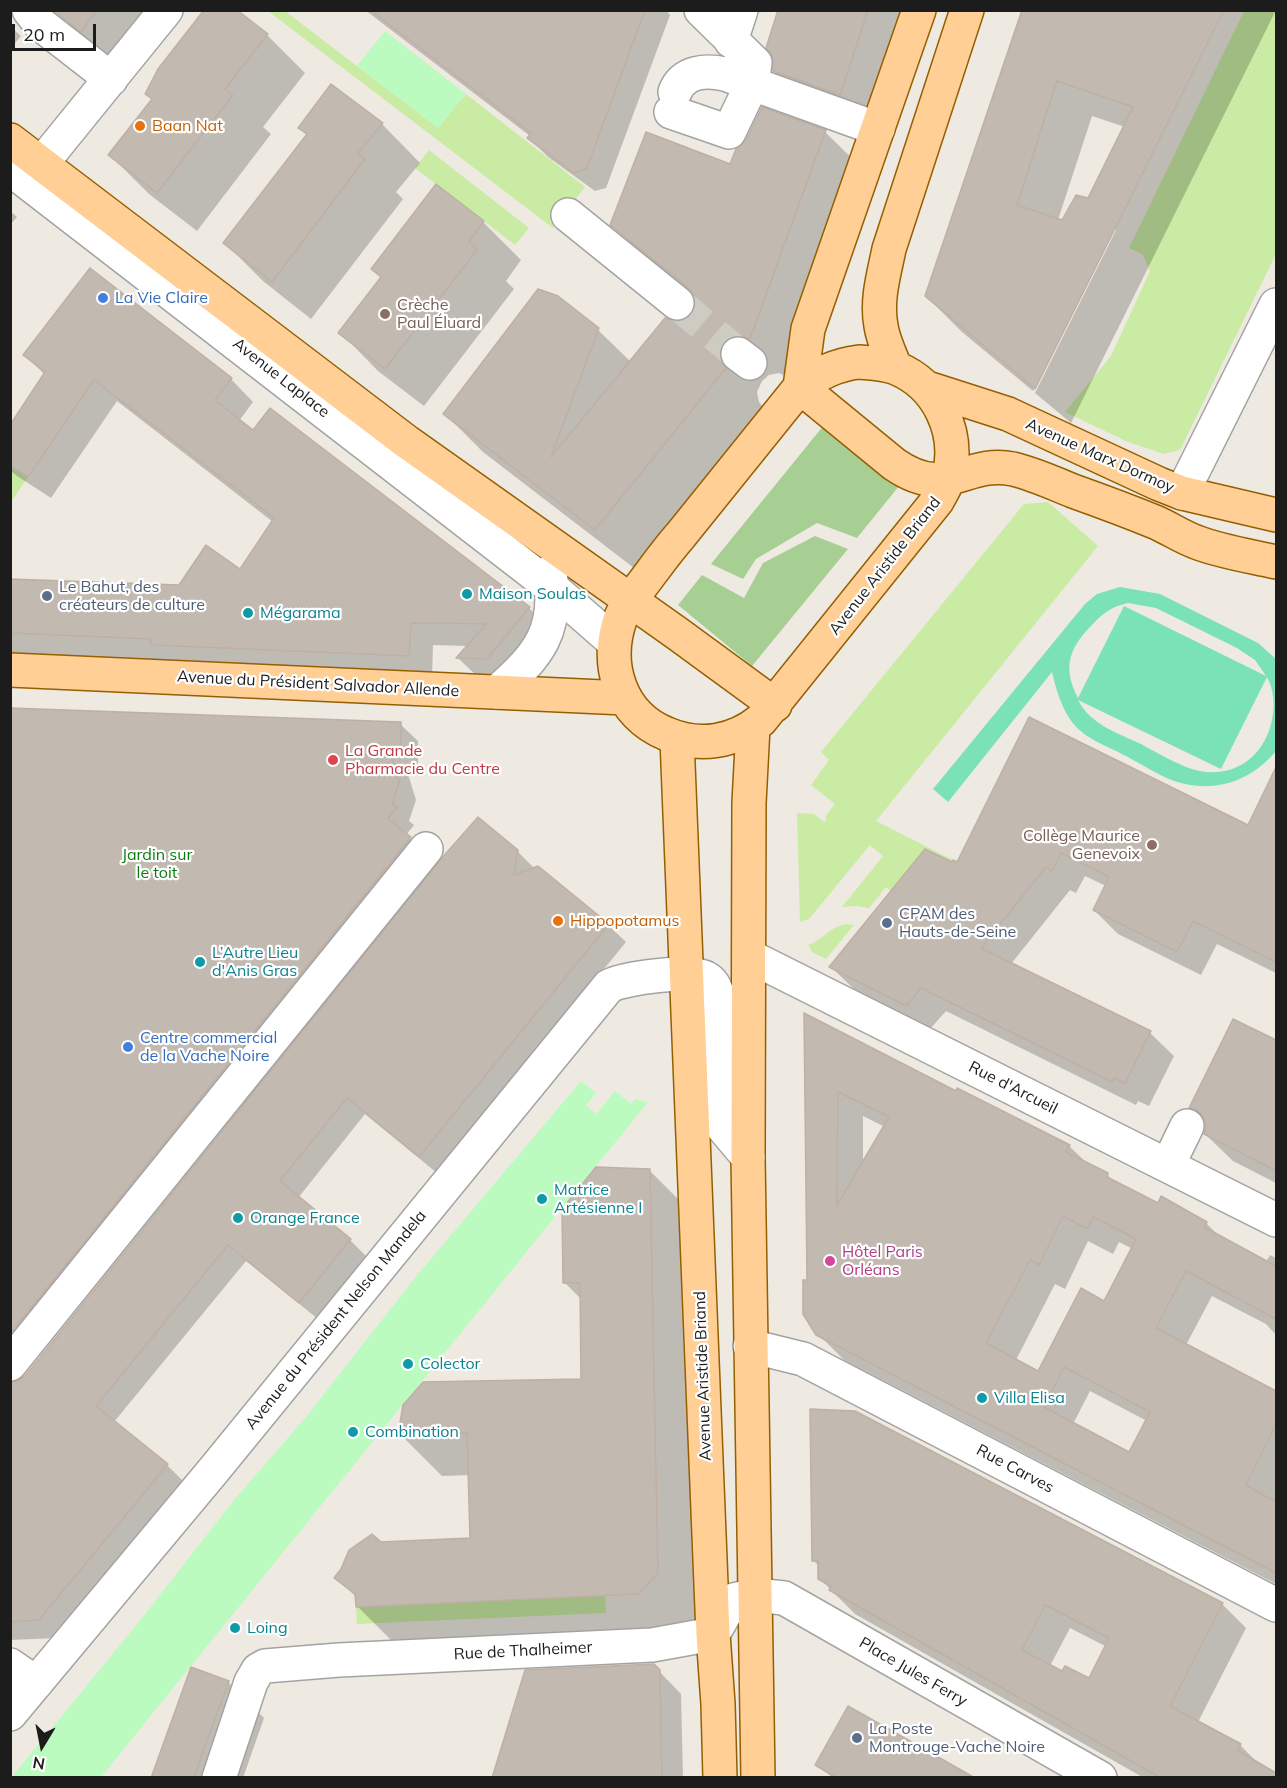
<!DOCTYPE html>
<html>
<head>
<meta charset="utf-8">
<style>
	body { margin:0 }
	#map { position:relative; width:1287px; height:1788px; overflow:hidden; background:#eeeae1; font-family:Mulish,sans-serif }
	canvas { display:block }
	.frame { position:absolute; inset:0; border:12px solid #1c1c1c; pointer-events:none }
	.north { position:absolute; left:12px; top:1716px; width:60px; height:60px; -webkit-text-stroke:4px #fff; paint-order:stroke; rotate:190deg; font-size:16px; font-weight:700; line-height:24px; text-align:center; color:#1c1c1c }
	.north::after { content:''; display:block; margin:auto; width:21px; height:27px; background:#1c1c1c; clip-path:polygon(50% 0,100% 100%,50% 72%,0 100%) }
	.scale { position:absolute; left:12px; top:24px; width:84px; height:27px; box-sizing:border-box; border:3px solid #1c1c1c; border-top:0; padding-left:8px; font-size:18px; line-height:21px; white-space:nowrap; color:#1c1c1c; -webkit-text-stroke:4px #fff; paint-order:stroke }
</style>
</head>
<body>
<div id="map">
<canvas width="1287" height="1788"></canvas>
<div class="frame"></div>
<div class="north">N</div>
<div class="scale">20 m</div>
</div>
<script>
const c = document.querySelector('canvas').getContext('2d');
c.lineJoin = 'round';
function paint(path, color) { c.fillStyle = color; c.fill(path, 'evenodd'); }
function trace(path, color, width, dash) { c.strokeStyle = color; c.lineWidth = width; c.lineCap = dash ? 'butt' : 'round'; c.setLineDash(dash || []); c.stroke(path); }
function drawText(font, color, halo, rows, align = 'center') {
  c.font = font + ' Mulish,sans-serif'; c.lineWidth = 4.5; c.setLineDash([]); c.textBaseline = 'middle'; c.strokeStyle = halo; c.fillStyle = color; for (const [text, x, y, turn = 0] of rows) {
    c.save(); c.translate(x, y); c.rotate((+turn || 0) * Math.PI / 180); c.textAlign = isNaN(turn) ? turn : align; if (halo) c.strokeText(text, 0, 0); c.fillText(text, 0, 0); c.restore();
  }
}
const grass = new Path2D(`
	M268,11H285L438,128L466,94L585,187L553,228Z
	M1244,11H1276V254L1180,450L1164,454L1128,442L1065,412L1111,356L1150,271L1143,255L1129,248Z
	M429,150L529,228L515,245L415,168Z
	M11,466L28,477L11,502Z
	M1048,502L1098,546L876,821L953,860L952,862L925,850L891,891L886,887L869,908L856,906L842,907L883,856L870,845L809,919L800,922L797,813L814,814L824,822L827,819L825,817L835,804L811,785L829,760L821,752L1024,504Z
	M847,924L854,925L826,959L812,952L808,945C823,940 830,926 847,924Z
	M605,1594L606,1613L357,1624L356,1607Z`);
const forest = new Path2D(`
	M824,425L899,486L857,538L817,523L756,559L743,579L711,564Z
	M815,536L848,549L752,666L678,605L702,575L744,598L763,563Z`);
const park = new Path2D(`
	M385,31L466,94L438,128L357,66Z
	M581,1081L596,1093L586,1105L596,1114L615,1091L631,1104L635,1099L648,1102L101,1777L11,1778L142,1618L234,1500L306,1417L414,1279Z`);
const pitch = new Path2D(`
	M1120,587L1160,594L1258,643L1276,659V751C1250,782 1214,794 1174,781C1158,775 1141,764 1126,756C1107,746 1085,739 1072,722C1061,707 1056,689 1052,672L948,802L933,789L1085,604L1097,594ZM1128,603L1156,608L1237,648L1255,660L1266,676L1124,606L1078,698C1063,669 1068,650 1090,627C1102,614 1110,607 1128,603ZM1267,677C1276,694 1275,713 1269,731C1256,766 1222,781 1186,767C1171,761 1156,752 1141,744C1117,733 1090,724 1078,700L1221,769Z`);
const shadow = new Path2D(`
	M56,10H160L111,60L82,37Z
	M365,10H666L670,15L606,188L595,191L548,157L529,138L530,136Z
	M780,10H906L869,123L803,100L774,71Z
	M1022,10H1276L1071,423L1035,393L1116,230H1113L1033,391L962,332L926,296ZM1092,116L1125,127L1089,200L1063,222L1058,220Z
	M10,26L21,36L10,49Z
	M267,35L305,73L263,127L271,134L197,231L149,194L110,155Z
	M762,109L825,132L864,170L788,377L779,373L769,375L762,381L757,392L759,402L764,408L634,568L483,452L445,414L598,330L631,362L673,323L684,322L693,315L697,300L651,263L612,225L731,166L747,141Z
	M382,124L420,163L396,192L403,199L311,319L263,281L225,243L308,136L300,128Z
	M10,211L17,217L10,225Z
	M483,222L521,260L506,281L514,289L424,406L378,371L340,332L382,278L373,269Z
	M25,355L231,379L253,402L239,421L529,608L551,631L510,681L481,680L458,658L469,646L433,645L432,678L175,667L168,660L10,654V580L180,587L240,571L273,522L117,401L51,498L17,476L10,470V428L45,375Z
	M10,709L400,724L418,741V773L408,774L416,800L409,821L414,825L406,835L428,856L10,1375Z
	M1276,770V973L1217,944L1201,975L1118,934L1094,910L1106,886L1085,876L1076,893L1070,890L1011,964L1150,1033L1174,1056L1149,1106L1138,1101L1136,1105L946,1011L930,1029L855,990L831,967L953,865L1248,827Z
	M517,851L535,869L608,925L626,942L437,1173L365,1114L298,1198L350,1240L368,1258L318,1319L246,1261L114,1422L167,1465L184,1482L56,1638L10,1640V1384L18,1383L26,1377Z
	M805,1015L956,1093L1069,1146L1088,1164L1107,1175L1116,1183L1158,1205L1206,1223L1220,1237L1266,1262L1270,1255L1276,1258V1335L1266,1324L1212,1296L1186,1345L1276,1393V1584L844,1360L818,1334L809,1282ZM863,1116L885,1127L863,1165ZM1088,1241L1113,1254L1119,1242L1133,1249L1105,1303L1039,1373L1016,1360L1055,1284L1065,1289ZM1090,1391L1147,1421L1130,1454L1073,1424Z
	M1234,1021L1276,1042V1183L1233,1161L1205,1134L1207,1124L1191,1108Z
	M649,1170L692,1213L700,1616L681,1636L400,1649L357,1606V1598L336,1577L381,1544L471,1540L470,1475L442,1476L399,1433L583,1381L582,1300L565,1283Z
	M811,1411L1222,1604L1246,1628L1198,1722L1240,1745L1260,1765L1276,1775V1778H1144L855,1614L819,1578V1566L814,1561ZM1070,1628L1107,1647L1090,1680L1063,1673L1050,1666Z
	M653,1665L681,1694L683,1778H493Z
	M228,1682L264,1718L243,1778H153Z
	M817,1765L956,1778H833Z`);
const building = new Path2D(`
	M53,10H97L81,32Z
	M204,10H237L268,34L225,89L233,95L157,193L108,155L152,99L145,94L158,69Z
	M370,10H645L587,168L574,173L527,138L531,133Z
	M778,10H868L840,95L773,71V57L766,48Z
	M1022,10H1224L1035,389L925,296ZM1057,81L1133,107L1088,198L1076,195L1062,220L1017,205Z
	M331,84L383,123L358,153L365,159L272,282L223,243L307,134L298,128Z
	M762,107L826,130L750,339L740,335L730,337L723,342L719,352L721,362L726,368L595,530L443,414L538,289L558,296L599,328L551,457L665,318L674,321H683L691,315L695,306V297L689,288L610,225L646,132L730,164L736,149L746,140Z
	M436,184L484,221L469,242L477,250L385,369L338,333L381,277L371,269Z
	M90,268L232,378L215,400L253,430L270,408L530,607L487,659L456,658L486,624L411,623L409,656L151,645V639L10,633V579L179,585L206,545L240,569L274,518L94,380L28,477L10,466V425L45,372L23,355Z
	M10,708L401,722V755L392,757L399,782L392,804L397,807L388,819L411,837L10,1334Z
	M1029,717L1248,825L1276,767V962L1193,921L1177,952L1093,910L1109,877L1061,853L1052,871L1046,867L981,948L1151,1031L1125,1084L1114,1078L1112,1082L921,988L906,1006L829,967L925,849L952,862L953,860L957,862Z
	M478,817L518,850L514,875L538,866L609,924L419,1157L347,1098L280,1181L351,1239L299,1303L228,1245L96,1406L168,1464L39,1620L10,1622V1382L17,1381L25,1376L441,859Z
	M804,1013L956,1091L957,1088L1070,1145L1066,1152L1108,1173L1107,1177L1158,1203L1161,1196L1207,1222L1204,1227L1276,1266V1319L1186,1271L1156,1328L1276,1391V1424L1246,1485L1276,1502V1573L816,1335L803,1314V1280H807ZM838,1092L889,1117L837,1205ZM1063,1216L1087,1229L1093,1217L1136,1239L1104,1301L1081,1288L1038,1371L986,1343L1030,1260L1039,1265ZM1064,1367L1150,1412L1129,1452L1044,1407Z
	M1233,1019L1276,1040V1171L1204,1134L1206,1125L1203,1116L1196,1109L1189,1108Z
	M596,1167L650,1169L658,1573L638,1594L356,1607L355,1594L334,1578L341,1569L349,1550L372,1534L381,1542L470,1538L467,1433L398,1434L403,1405L423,1382L581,1379L580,1283H563L562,1209Z
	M810,1409L855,1411L1223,1603L1170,1706L1241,1744L1237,1750L1276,1773V1778H1161L829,1590L831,1586L818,1579V1561H812ZM1045,1605L1109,1638L1089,1678L1065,1666L1062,1671L1022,1650Z
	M654,1664L660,1670L662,1778H492L525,1670Z
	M191,1667L229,1681L207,1741L194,1778H151Z
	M848,1706L924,1749L975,1778H837L815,1765Z`);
const minorTunnel = new Path2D(`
	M677,303L738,354`);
const minor = new Path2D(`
	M29,10L39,23L111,79
	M731,41L741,10
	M675,92C683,71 706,70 725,74L878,129
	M671,112L729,132L752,84L755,63L701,10
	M42,163L166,10
	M10,169L551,587L614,642
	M568,215L677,303
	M738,354L750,363
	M1182,493L1276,305
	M497,692C539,655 559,631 550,572
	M749,956L1276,1220
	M1168,1165L1187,1126
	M750,1346L803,1359L1276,1605
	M10,1364L426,849
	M10,1665L36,1683
	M10,1714L213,1471L609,986C625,978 691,969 706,978C715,983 717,992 719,1002L721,1125L748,1157
	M219,1778L251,1682L258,1670L265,1666L339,1660L652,1645L713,1634L733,1600L755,1595L784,1598L1100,1778`);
const major = new Path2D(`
	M10,140L407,442L678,634L775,705
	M859,362C871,363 884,363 896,368C938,385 960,432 949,476C947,485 941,493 937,501L761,720C734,742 700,748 667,734C619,715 604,663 621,617C625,607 633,598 638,590C652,572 665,553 680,536C720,486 760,436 800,387C820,373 835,365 859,362Z
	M895,367C890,354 883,340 881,326C876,300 884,274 889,249L967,10
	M800,387L894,464C947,501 965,459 1013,469C1034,474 1053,483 1073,491C1101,501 1128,511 1155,522C1169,528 1182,537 1196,542C1222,552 1250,556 1276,562
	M800,387L808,329L919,10
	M927,388L1008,414L1159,484L1182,493L1276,515
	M10,670L625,698
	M753,727L749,803L748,1157L758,1778
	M677,739L713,1634L718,1704L720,1778`);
const markers = [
	[140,126,6,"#e8710a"],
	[103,298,6,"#3f7fe0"],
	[385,314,6,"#8d6e63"],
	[467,594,6,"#0f9aa8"],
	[47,596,6,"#5c6f8a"],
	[248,613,6,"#0f9aa8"],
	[333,760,6,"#e0444e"],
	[1152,845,6,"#8d6e63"],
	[558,921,6,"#e8710a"],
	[887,923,6,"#5c6f8a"],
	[200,962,6,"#0f9aa8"],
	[128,1047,6,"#3f7fe0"],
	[542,1199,6,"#0f9aa8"],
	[238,1218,6,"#0f9aa8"],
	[830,1261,6,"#d1479c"],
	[408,1364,6,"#0f9aa8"],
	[982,1398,6,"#0f9aa8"],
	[353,1432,6,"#0f9aa8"],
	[235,1628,6,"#0f9aa8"],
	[857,1738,6,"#5c6f8a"]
];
const foodNames = [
	["Baan Nat",152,126],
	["Hippopotamus",570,921]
];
const shopNames = [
	["La Vie Claire",115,298],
	["Centre commercial",140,1038],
	["de la Vache Noire",140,1056]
];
const educationNames = [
	["Crèche",397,305],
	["Paul Éluard",397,323],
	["Collège Maurice",1140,836,"right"],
	["Genevoix",1140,854,"right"]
];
const streetNames = [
	["Avenue Laplace",281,378,38],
	["Avenue Marx Dormoy",1100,456,24],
	["Avenue Aristide Briand",885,566,-52],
	["Avenue du Président Salvador Allende",318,684,3],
	["Rue d'Arcueil",1013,1088,27],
	["Avenue du Président Nelson Mandela",336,1320,-51],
	["Avenue Aristide Briand",703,1376,-92],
	["Rue Carves",1015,1469,28],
	["Rue de Thalheimer",523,1651,-3],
	["Place Jules Ferry",913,1672,30]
];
const serviceNames = [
	["Le Bahut, des",59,587],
	["créateurs de culture",59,605],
	["CPAM des",899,914],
	["Hauts-de-Seine",899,932],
	["La Poste",869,1729],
	["Montrouge-Vache Noire",869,1747]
];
const cultureNames = [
	["Maison Soulas",479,594],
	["Mégarama",260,613],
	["L’Autre Lieu",212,953],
	["d'Anis Gras",212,971],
	["Matrice",554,1190],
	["Artésienne I",554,1208],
	["Orange France",250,1218],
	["Colector",420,1364],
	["Villa Elisa",994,1398],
	["Combination",365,1432],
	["Loing",247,1628]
];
const healthNames = [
	["La Grande",345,751],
	["Pharmacie du Centre",345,769]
];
const parkNames = [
	["Jardin sur",157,855],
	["le toit",157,873]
];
const hotelNames = [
	["Hôtel Paris",842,1252],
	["Orléans",842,1270]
];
paint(grass, '#c9eba4');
paint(forest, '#a7cf94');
paint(park, '#bbfbbf');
paint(pitch, '#7be1b7');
paint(shadow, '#0003');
paint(building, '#c2b9b1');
trace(building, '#c0afa3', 1.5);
trace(minorTunnel, '#cecbc3', 33, [33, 16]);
trace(minor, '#a3a3a3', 36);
trace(major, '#955f00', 36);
trace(minor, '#fff', 33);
trace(major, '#ffcf96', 33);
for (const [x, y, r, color] of markers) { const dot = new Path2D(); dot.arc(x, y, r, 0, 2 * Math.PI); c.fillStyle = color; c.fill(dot); trace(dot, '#fff', 2); }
drawText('16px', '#c56008', '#fff', foodNames, 'left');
drawText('16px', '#366cbe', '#fff', shopNames, 'left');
drawText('16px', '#785e54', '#fff', educationNames, 'left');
drawText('16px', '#1c1c1c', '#fff', streetNames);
drawText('16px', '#4e5e75', '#fff', serviceNames, 'left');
drawText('16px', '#0d838f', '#fff', cultureNames, 'left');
drawText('16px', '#be3a42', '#fff', healthNames, 'left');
drawText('16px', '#077e0e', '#fff', parkNames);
drawText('16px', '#b23c85', '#fff', hotelNames, 'left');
</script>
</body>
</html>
